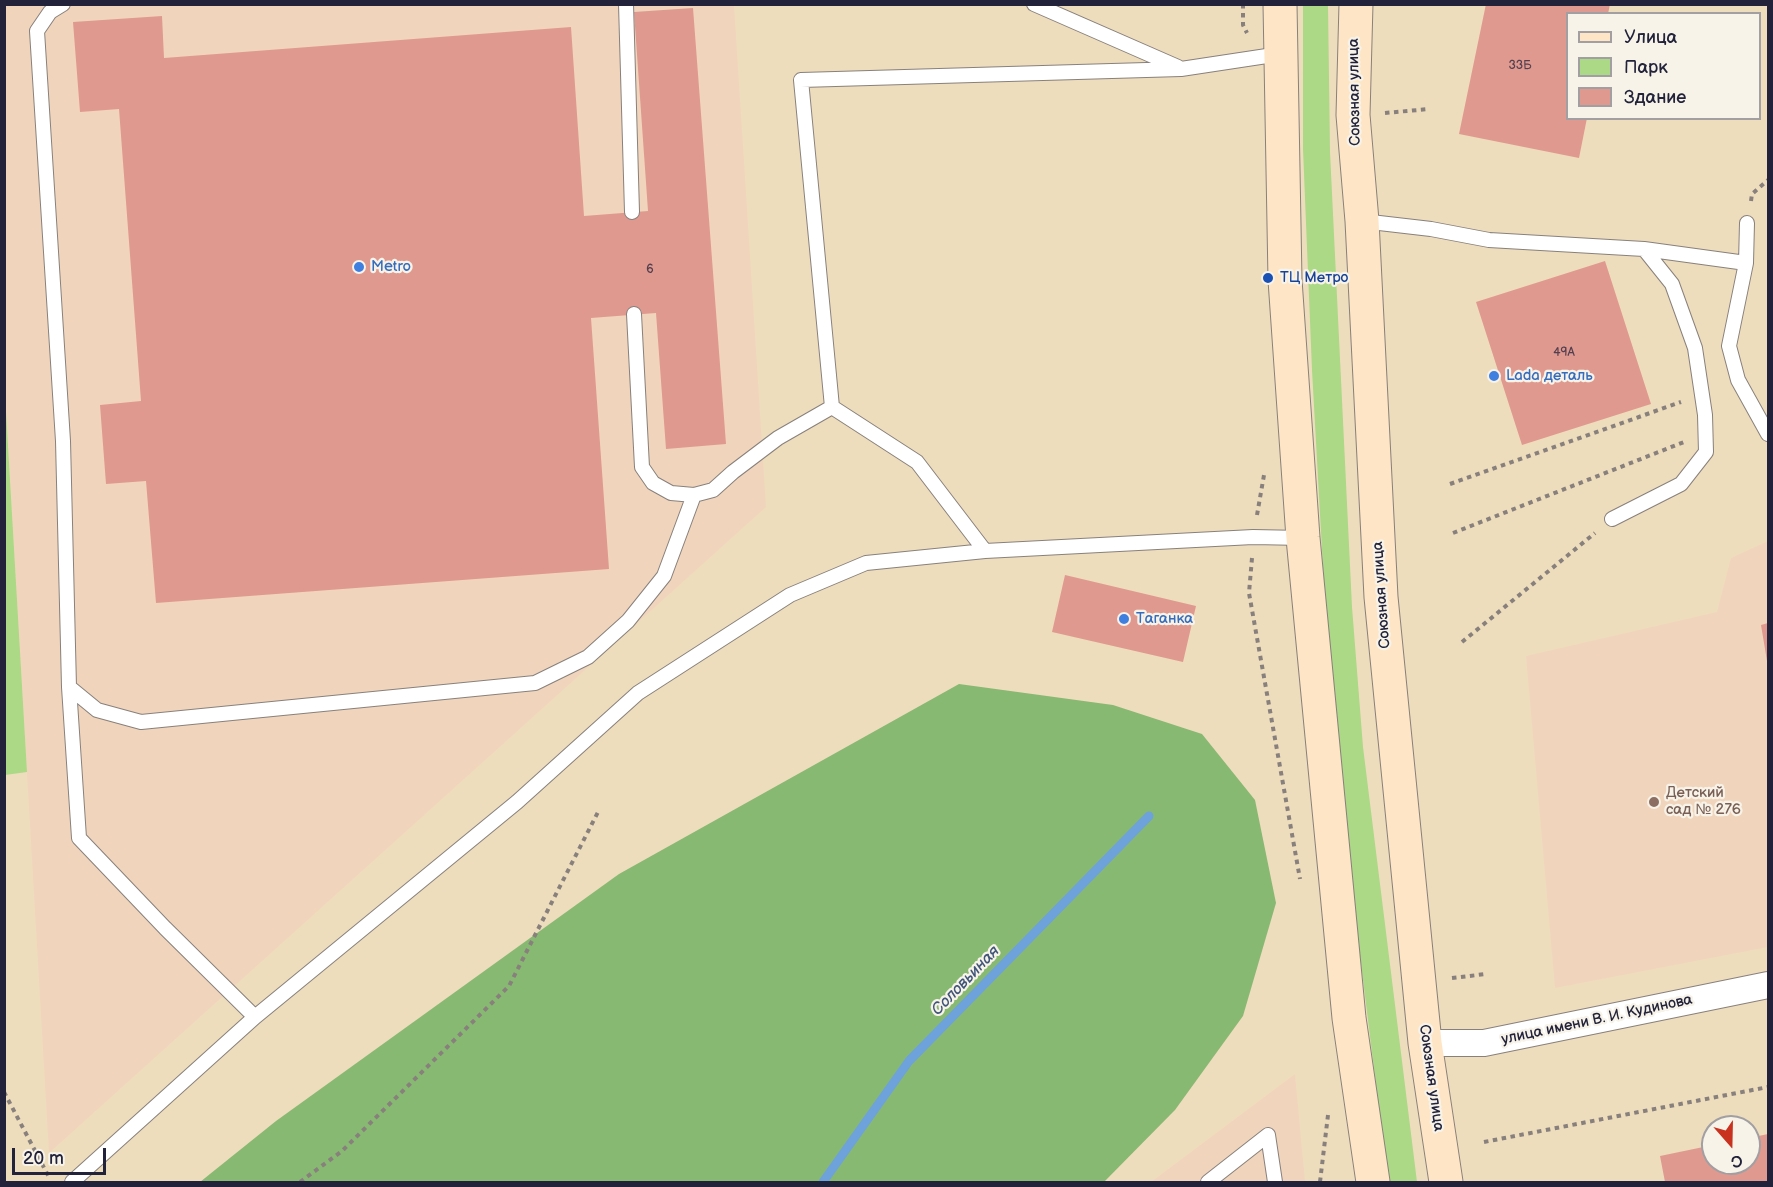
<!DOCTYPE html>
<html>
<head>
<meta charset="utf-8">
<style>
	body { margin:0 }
	#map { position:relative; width:1773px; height:1187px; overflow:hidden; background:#eeddbc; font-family:"Balsamiq Sans",sans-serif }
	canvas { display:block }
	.frame { position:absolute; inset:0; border:6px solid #22223b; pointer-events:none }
	.legend { position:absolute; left:1566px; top:12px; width:195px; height:108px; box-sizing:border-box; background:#f7f3e8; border:2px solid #a29fa3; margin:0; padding:8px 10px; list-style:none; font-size:18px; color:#22223b }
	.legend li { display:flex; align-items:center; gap:12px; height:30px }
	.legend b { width:30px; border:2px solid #a29fa3 }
	.north { position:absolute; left:1701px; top:1115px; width:60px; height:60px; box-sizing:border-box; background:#f7f3e8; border:2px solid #a29fa3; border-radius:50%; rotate:160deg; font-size:16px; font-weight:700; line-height:24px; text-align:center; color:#22223b }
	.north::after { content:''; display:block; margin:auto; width:21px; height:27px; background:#c8321e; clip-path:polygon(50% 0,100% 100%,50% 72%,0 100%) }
	.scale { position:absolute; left:12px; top:1148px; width:94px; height:27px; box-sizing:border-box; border:3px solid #22223b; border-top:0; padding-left:8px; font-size:18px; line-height:21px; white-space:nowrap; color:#22223b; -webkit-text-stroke:4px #f7f3e8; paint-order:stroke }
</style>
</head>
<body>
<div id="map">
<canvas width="1773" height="1187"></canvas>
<div class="frame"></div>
<ul class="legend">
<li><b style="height:8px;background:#fee5c5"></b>Улица</li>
<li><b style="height:16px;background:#abd986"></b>Парк</li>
<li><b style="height:16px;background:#e0998f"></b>Здание</li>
</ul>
<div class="north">С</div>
<div class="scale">20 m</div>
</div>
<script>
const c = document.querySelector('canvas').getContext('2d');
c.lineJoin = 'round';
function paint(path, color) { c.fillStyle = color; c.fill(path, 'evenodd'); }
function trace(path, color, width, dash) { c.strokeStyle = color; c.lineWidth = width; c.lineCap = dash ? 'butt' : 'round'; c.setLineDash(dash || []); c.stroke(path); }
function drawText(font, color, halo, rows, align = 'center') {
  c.font = font + ' "Balsamiq Sans",sans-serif'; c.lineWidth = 4.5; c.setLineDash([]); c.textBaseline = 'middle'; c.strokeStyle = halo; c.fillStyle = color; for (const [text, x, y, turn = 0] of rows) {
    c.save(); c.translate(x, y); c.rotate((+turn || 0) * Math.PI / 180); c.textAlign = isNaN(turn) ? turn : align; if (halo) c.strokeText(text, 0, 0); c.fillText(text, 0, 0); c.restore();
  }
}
const built = new Path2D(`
	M4,5H734L766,507L49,1153L5,394Z
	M1768,541V947L1555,988L1526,656L1717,612L1731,558Z
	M1295,1074L1305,1182H1151Z`);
const green = new Path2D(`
	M1303,5H1328L1330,152L1352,607L1363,747L1417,1182H1388L1343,818L1325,604L1312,370L1303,149Z
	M5,394L27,772L5,775H4Z`);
const forest = new Path2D(`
	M959,684L1113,705L1202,734L1255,800L1276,903L1243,1016L1175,1110L1104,1182H200L276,1121L619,874Z`);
const stream = new Path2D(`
	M823,1182L909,1061L1149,816`);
const building = new Path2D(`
	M1486,4H1610L1608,14H1568V118H1587L1579,158L1459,134Z
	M693,8L726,444L666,449L656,313L591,318L609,569L156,603L146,481L106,484L100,405L141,401L119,109L80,112L73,22L162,16L164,58L571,27L584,216L648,211L634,12Z
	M1605,261L1651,404L1522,445L1476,302Z
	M1065,575L1196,606L1183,662L1052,632Z
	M1768,623V661H1767L1761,625Z
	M1768,1134V1182H1665L1660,1156L1713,1145V1163H1749V1138Z`);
const path = new Path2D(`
	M1243,4V25L1247,33
	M1385,113L1429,109
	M1751,201L1752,194L1768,180
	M1450,484L1681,402
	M1257,515L1264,475
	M1453,533L1684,442
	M1252,558L1249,593L1300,879
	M1462,642L1595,533
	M1452,978L1486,974
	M4,1092L50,1179
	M1484,1142L1768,1087
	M300,1182L342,1151L509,986L598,812
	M1320,1182L1328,1115`);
const service = new Path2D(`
	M63,4L50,12L37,31L63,441L69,687L79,838L165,928L255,1017
	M626,4L632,212
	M1034,4L1178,67
	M1362,221L1431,229L1489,240L1644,249L1672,284L1695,348L1705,415L1706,452L1681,484L1612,519
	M1747,223L1746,263L1729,346L1738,380L1768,434
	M1644,249L1746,263
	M634,314L642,467L653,483L671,493L694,495L713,490L733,472L778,438L832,407
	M985,551L917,462L832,407L801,80L1181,69L1280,54
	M69,687L97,710L141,722L535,683L588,657L628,621L664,576L694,495
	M72,1182L255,1017L517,802L638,693L790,595L866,563L985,551L1253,537L1303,538
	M1208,1182L1268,1135L1275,1182`);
const minor = new Path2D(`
	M1425,1043H1484L1768,985`);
const secondary = new Path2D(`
	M1280,4L1285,280L1303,538L1349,1018L1373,1182
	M1356,4L1353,115L1362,221L1381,597L1425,1043L1446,1182`);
const markers = [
	[359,267,6,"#3f7fe0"],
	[1268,278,6,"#1a4fb4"],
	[1494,376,6,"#3f7fe0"],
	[1124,619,6,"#3f7fe0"],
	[1654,802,6,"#8d6e63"]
];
const numberNames = [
	["33Б",1520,66],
	["6",650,270],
	["49А",1564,353]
];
const streetNames = [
	["Союзная улица",1355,92,-91],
	["Союзная улица",1382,595,-94],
	["улица имени В. И. Кудинова",1597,1020,-12],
	["Союзная улица",1431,1078,82]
];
const shopNames = [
	["Metro",371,267],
	["Lada деталь",1506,376],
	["Таганка",1136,619]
];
const transitNames = [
	["ТЦ Метро",1280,278]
];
const educationNames = [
	["Детский",1666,793],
	["сад № 276",1666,810]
];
const waterNames = [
	["Соловьиная",966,981,-46]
];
paint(built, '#f0d5bc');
paint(green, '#abd986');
paint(forest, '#88b973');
trace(stream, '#6ea2da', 9);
paint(building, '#e0998f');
trace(service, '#88807c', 16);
trace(minor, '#88807c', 28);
trace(secondary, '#88807c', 35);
trace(path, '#88807c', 4, [4.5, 4.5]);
trace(service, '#fff', 14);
trace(minor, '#fff', 26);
trace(secondary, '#fee5c5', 33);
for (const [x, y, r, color] of markers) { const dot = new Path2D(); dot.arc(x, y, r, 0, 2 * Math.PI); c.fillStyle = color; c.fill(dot); trace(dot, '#f7f3e8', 2); }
drawText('12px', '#524050', null, numberNames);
drawText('15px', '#22223b', '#f7f3e8', streetNames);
drawText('15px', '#366cbe', '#f7f3e8', shopNames, 'left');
drawText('15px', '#164399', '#f7f3e8', transitNames, 'left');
drawText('15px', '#785e54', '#f7f3e8', educationNames, 'left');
drawText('italic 16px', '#40557b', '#f7f3e8', waterNames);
</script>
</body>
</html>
